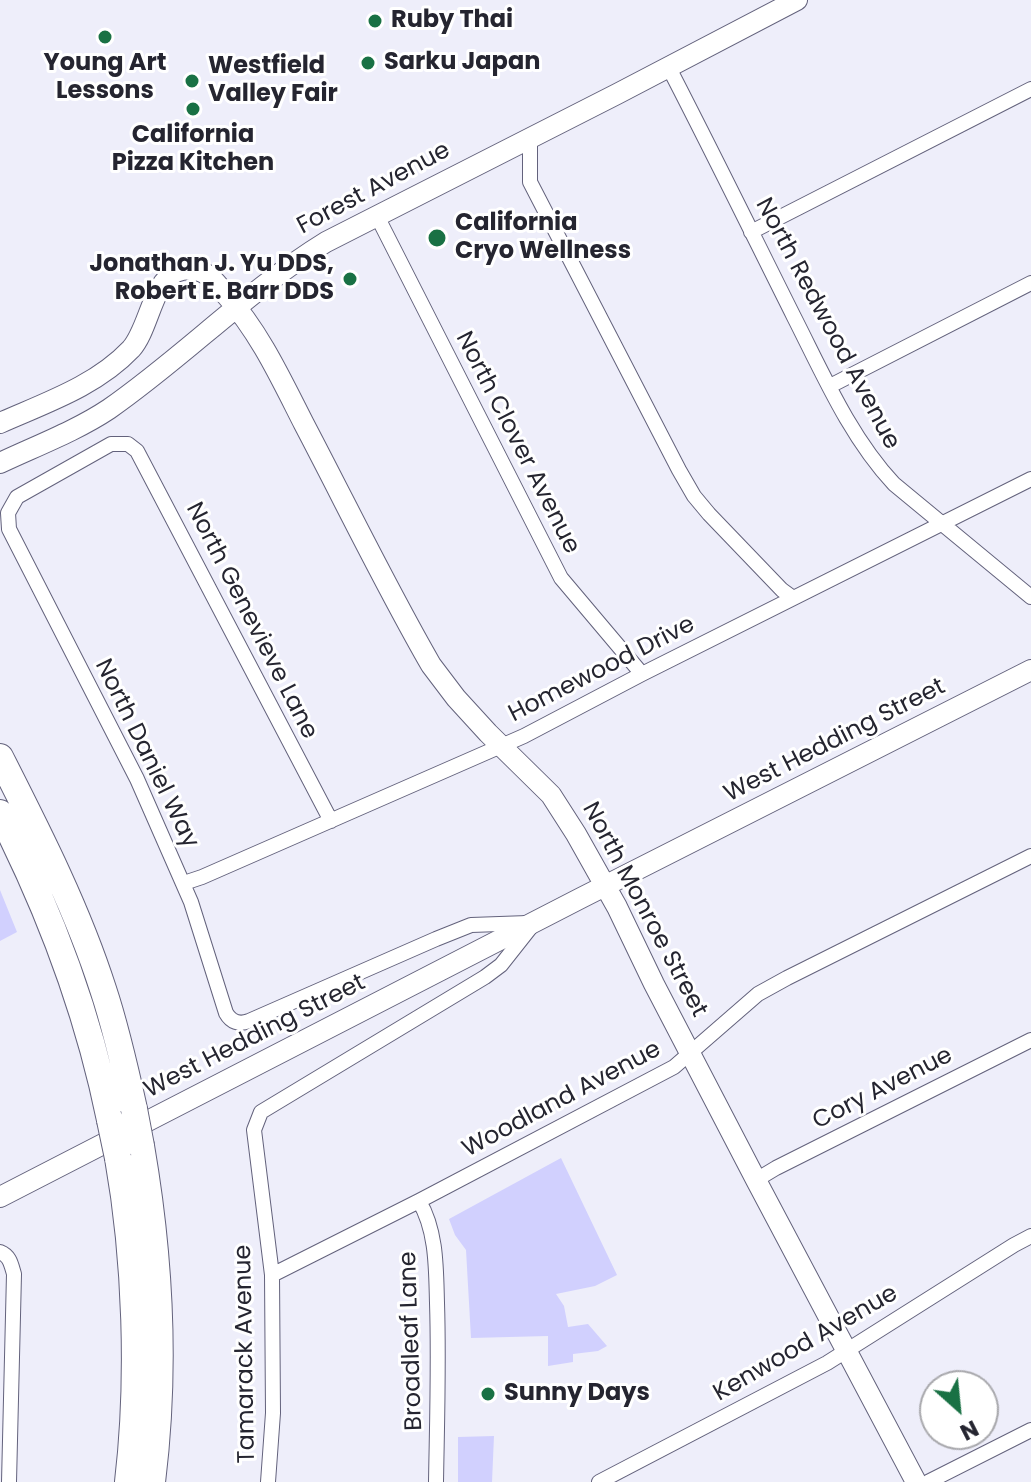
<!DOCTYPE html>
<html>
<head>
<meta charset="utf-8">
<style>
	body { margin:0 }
	#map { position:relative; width:1031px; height:1482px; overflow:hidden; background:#eeeefa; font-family:Poppins,sans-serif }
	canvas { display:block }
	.north { position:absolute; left:919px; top:1370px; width:80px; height:80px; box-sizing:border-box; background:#fff; border:2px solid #a8a8ac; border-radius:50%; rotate:153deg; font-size:22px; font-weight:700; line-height:32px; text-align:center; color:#252530 }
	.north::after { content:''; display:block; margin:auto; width:28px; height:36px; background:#197144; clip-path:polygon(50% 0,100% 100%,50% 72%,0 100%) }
</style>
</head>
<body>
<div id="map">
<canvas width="1031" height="1482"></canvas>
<div class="north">N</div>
</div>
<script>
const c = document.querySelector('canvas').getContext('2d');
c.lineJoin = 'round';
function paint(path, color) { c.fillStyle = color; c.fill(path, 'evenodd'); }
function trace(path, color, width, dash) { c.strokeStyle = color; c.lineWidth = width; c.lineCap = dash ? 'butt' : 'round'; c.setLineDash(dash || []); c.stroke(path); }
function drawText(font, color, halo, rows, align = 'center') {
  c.font = font + ' Poppins,sans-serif'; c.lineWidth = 6; c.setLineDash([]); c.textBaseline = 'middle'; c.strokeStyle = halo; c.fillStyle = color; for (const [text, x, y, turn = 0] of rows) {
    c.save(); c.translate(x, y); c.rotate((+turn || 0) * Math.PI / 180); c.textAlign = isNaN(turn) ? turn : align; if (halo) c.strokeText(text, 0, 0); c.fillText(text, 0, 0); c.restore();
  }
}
const green = new Path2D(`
	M0,890L17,932L0,941Z
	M561,1158L617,1275L595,1286L556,1294L564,1306L568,1327L588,1324L607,1346L598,1351L573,1354V1362L548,1366V1336L471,1338L466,1250L455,1235L449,1219Z
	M494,1436L492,1482H458V1437Z`);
const street = new Path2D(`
	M668,66C711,149 752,233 794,317C823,374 850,437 894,484L1031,597
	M530,138V182L679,470L694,496L709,514L782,590L793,598
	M377,216L561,578L642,674
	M751,232L1031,89
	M830,386L1031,283
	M331,821L137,451L128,444H111L17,497L8,513L9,529L137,779L191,902L226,1013C231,1022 239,1025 249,1021L436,939L471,925L528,923
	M184,883L202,877L524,736L642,674L1031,479
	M756,1180L776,1168L1031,1040
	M419,1201C437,1231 436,1270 437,1303C439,1363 437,1422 436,1482
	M0,1252C10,1256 11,1264 14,1274L9,1482
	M272,1275L419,1201L674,1067L758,994L787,978L1031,856
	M268,1482L273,1413L272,1275L254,1130L261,1112L485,977L501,965L531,927
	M599,1482L827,1363L1014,1245L1031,1236
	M928,1482L1031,1430`);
const secondary = new Path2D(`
	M0,423C45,403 96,386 131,349C149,329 152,283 176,272C187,267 201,269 210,277C216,282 221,289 226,295C260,333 281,379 304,424C346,504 386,587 431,665L456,698L488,733L551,795L576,834L617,907L654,984L756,1180L916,1482
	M0,463C36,446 76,431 109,409C184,357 248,290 326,242L617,94L797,0
	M0,1197L581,898L1031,670`);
const highway = new Path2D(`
	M0,757C38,832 77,908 103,989C116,1028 125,1068 134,1109
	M0,813C50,911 88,1012 110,1120
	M141,1146C160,1256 166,1370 152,1482
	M118,1158C136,1259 140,1380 128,1482`);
const highwayBridge = new Path2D(`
	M134,1109L141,1146
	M110,1120L118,1158`);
const markers = [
	[375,21,8,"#197144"],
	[105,37,8,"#197144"],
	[368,63,8,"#197144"],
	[192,81,8,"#197144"],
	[193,109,8,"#197144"],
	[437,238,10,"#197144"],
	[350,279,8,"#197144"],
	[488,1394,8,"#197144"]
];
const poiNames = [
	["Ruby Thai",391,21],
	["Sarku Japan",384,63],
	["Young Art",105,64,"center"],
	["Lessons",105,92,"center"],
	["Westfield",208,67],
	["Valley Fair",208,95],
	["California",193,136,"center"],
	["Pizza Kitchen",193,164,"center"],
	["California",455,224],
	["Cryo Wellness",455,252],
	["Jonathan J. Yu DDS,",334,265,"right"],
	["Robert E. Barr DDS",334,293,"right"],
	["Sunny Days",504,1394]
];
const streetNames = [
	["Forest Avenue",374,189,-28],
	["North Redwood Avenue",827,324,62],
	["North Clover Avenue",517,443,63],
	["North Genevieve Lane",251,621,63],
	["Homewood Drive",602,670,-27],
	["West Hedding Street",835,741,-27],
	["North Daniel Way",146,754,64],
	["North Monroe Street",644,910,62],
	["West Hedding Street",255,1037,-27],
	["Cory Avenue",883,1089,-27],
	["Woodland Avenue",562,1100,-28],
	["Broadleaf Lane",412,1341,-92],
	["Kenwood Avenue",806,1344,-30],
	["Tamarack Avenue",246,1354,-91]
];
paint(green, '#d1d0fe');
trace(street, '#63627c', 16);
trace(secondary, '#63627c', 22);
trace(highway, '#63627c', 28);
trace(street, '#fff', 14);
trace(secondary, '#fff', 20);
trace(highway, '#fff', 26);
trace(highwayBridge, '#63627c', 28, []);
trace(highwayBridge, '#fff', 26);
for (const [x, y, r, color] of markers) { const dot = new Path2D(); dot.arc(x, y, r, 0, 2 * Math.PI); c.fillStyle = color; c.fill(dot); trace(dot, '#fff', 3); }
drawText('bold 24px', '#252530', '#fff', poiNames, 'left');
drawText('24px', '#252530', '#fff', streetNames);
</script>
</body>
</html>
